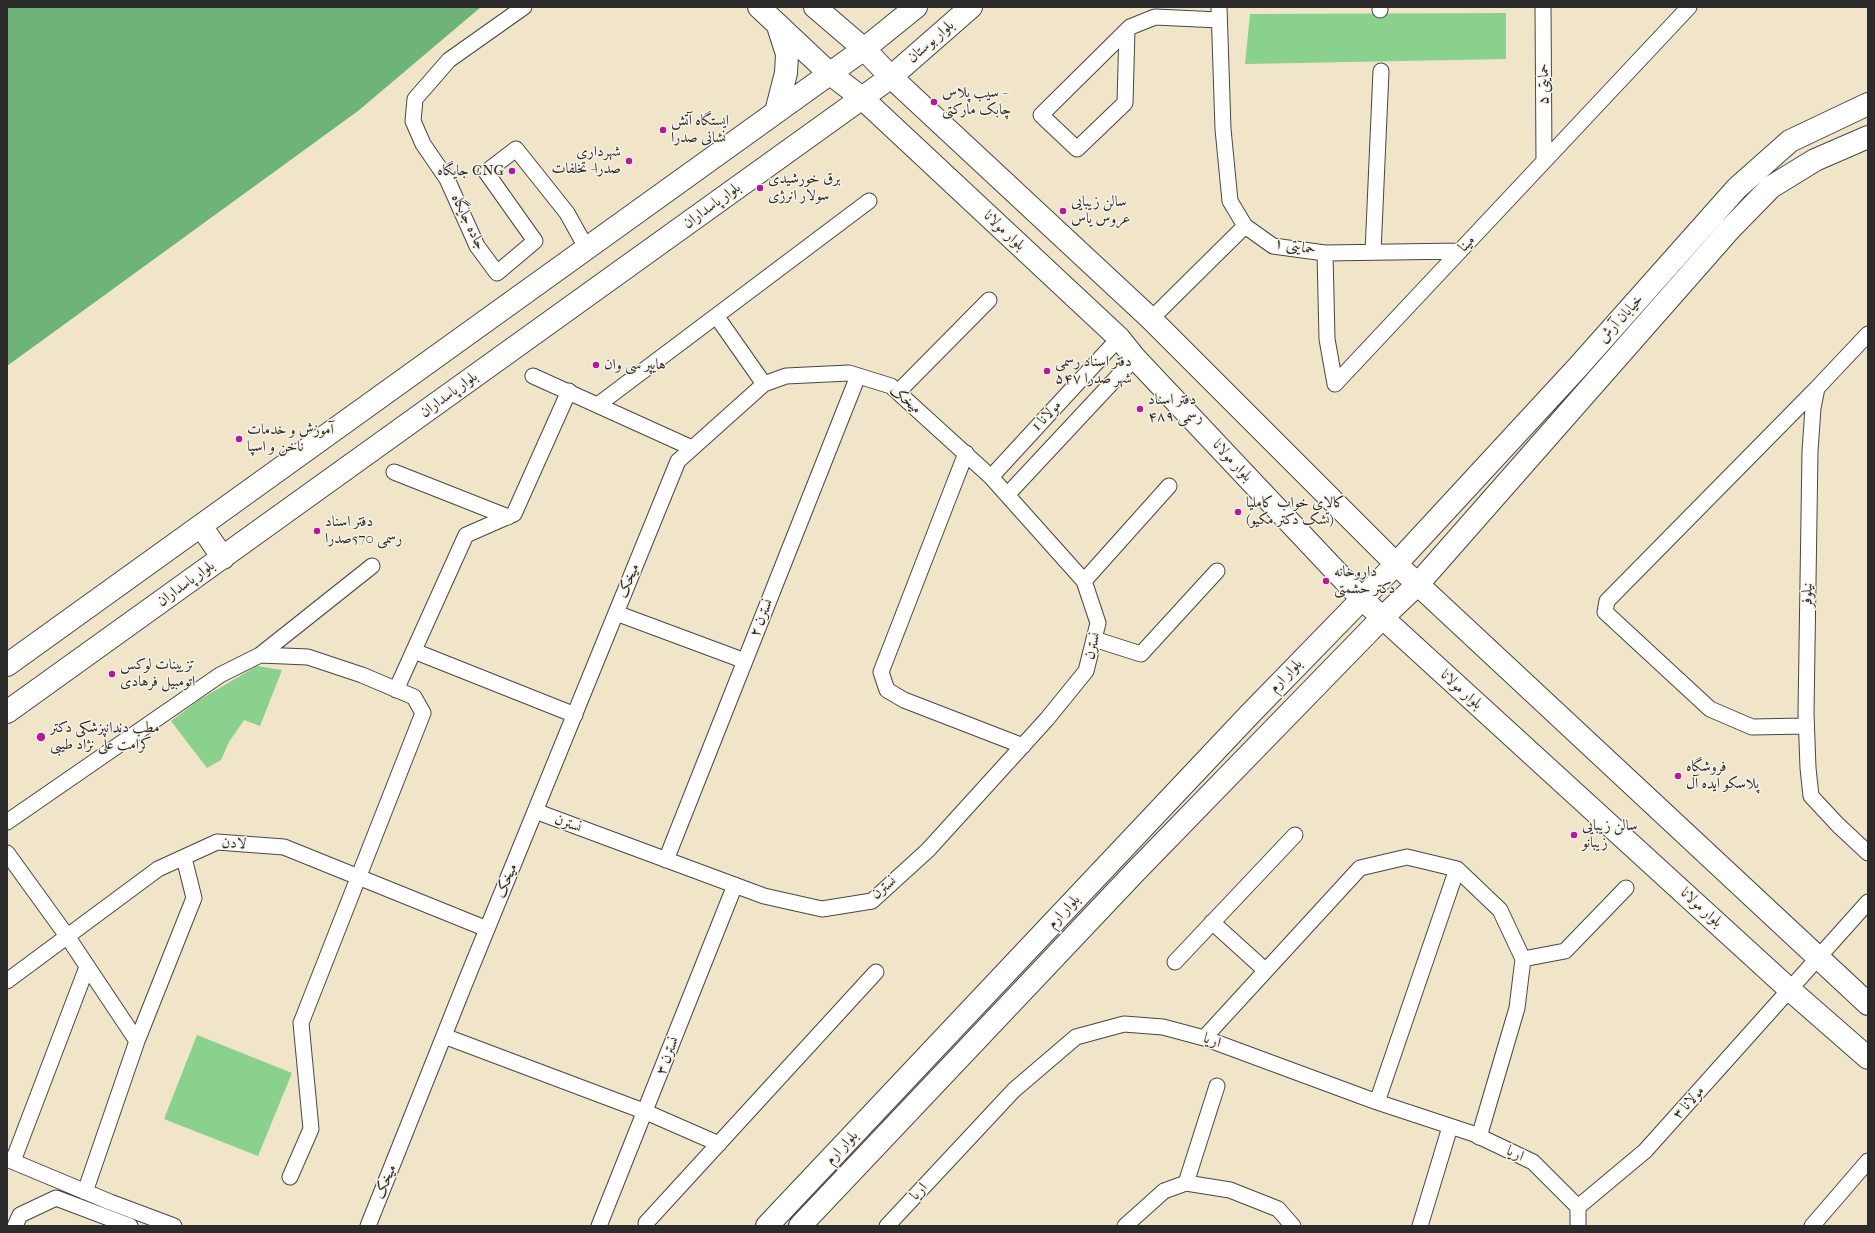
<!DOCTYPE html>
<html>
<head>
<meta charset="utf-8">
<style>
	body { margin:0 }
	#map { position:relative; width:1875px; height:1233px; overflow:hidden; background:#f0e5c9; font-family:"IM FELL French Canon",serif }
	canvas { display:block }
	.frame { position:absolute; inset:0; border:8px solid #2b2b2b; pointer-events:none }
</style>
</head>
<body>
<div id="map">
<canvas width="1875" height="1233"></canvas>
<div class="frame"></div>
</div>
<script>
const c = document.querySelector('canvas').getContext('2d');
c.lineJoin = 'round';
function paint(path, color) { c.fillStyle = color; c.fill(path, 'evenodd'); }
function trace(path, color, width, dash) { c.strokeStyle = color; c.lineWidth = width; c.lineCap = dash ? 'butt' : 'round'; c.setLineDash(dash || []); c.stroke(path); }
function drawText(font, color, halo, rows, align = 'center') {
  c.font = font + ' "IM FELL French Canon",Amiri,serif'; c.lineWidth = 3; c.setLineDash([]); c.textBaseline = 'middle'; c.strokeStyle = halo; c.fillStyle = color; for (const [text, x, y, turn = 0] of rows) {
    c.save(); c.translate(x, y); c.rotate((+turn || 0) * Math.PI / 180); c.textAlign = isNaN(turn) ? turn : align; if (halo) c.strokeText(text, 0, 0); c.fillText(text, 0, 0); c.restore();
  }
}
const green = new Path2D(`
	M1506,13V59L1245,64L1250,14Z
	M257,666L282,670L260,726L244,720L229,742L221,760L207,768L171,721L199,700Z
	M197,1035L292,1073L258,1156L164,1119Z`);
const forest = new Path2D(`
	M7,7H481L358,111L7,366Z`);
const street = new Path2D(`
	M524,7L449,60L415,99L413,121L423,144L447,179L477,246L497,273L535,241L486,172L516,149L567,213L587,249
	M1219,7L1223,129L1230,201L1245,226L1273,246L1325,253L1460,251
	M1543,7L1544,161
	M1380,10V7
	M1127,30L1125,103L1077,149L1041,115L1130,27L1155,17L1219,20
	M1373,252L1381,71
	M1325,253L1327,339L1335,384L1689,7
	M717,317L764,384
	M1151,319L1245,226
	M1868,334L1817,388L1813,408L1810,451L1806,713L1808,768L1811,796L1838,825L1868,853
	M533,376L692,448
	M898,392L989,300
	M599,404L869,201
	M966,453L881,672L887,690L904,700L1023,746
	M394,472L508,517
	M991,477L1119,338
	M1008,494L1135,358
	M1084,581L1169,486
	M616,613L745,661
	M1094,639L1141,654L1217,571
	M414,651L575,715
	M260,655L372,566
	M396,690L466,535L514,514L569,391
	M1806,726L1752,727L1710,709L1605,612L1607,601L1817,388
	M7,822L220,675L260,655L308,657L362,675L414,697L423,713L301,1023L311,1129L290,1177
	M7,853L67,936L137,1041
	M666,860L858,376
	M1212,922L1265,970
	M1523,959L1565,951L1626,888
	M1175,962L1295,835
	M7,981L158,869L217,842L284,847L487,929
	M444,1036L646,1112L719,1144
	M1204,1038L1360,868L1407,857L1457,869L1500,910L1523,959L1517,1008L1479,1137
	M1377,1102L1457,869
	M7,1159L110,1202L174,1226
	M13,1161L87,967
	M1186,1183L1217,1086
	M85,1192L137,1041L194,898L184,858
	M1578,1207L1645,1151L1868,902
	M1578,1207V1226
	M646,1223L876,972
	M15,1226L20,1215L56,1198L130,1226
	M368,1226L465,983L678,461L764,384L786,376L849,373L891,386L991,477L1084,581L1098,623L1086,671L1047,719L928,850L872,901L822,909L764,896L535,811
	M599,1226L735,885
	M887,1226L1014,1090L1076,1037L1124,1024L1163,1027L1204,1038L1377,1102L1474,1134L1533,1162L1578,1207
	M1125,1226L1164,1191L1186,1183L1230,1190L1278,1209L1293,1226
	M1420,1226L1450,1127
	M1812,1226L1868,1161`);
const secondary = new Path2D(`
	M759,7L829,73L862,98L1119,338L1135,358L1361,598L1789,989L1868,1058
	M815,7L864,49L891,77L1151,319L1396,564L1868,1004
	M776,112L786,73L787,54L778,26
	M201,526L223,558
	M7,665L864,49L916,7
	M7,712L862,98L891,77L971,7
	M767,1226L1249,715L1396,564L1578,367L1737,188L1790,141L1868,104
	M800,1226L1135,872L1382,618L1418,584L1730,229L1771,187L1815,160L1868,137`);
const markers = [
	[934,102,4,"#b5179e"],
	[663,130,4,"#b5179e"],
	[629,161,4,"#b5179e"],
	[512,171,4,"#b5179e"],
	[760,188,4,"#b5179e"],
	[1063,211,4,"#b5179e"],
	[596,365,4,"#b5179e"],
	[1047,371,4,"#b5179e"],
	[1140,409,4,"#b5179e"],
	[239,439,4,"#b5179e"],
	[1238,512,4,"#b5179e"],
	[317,531,4,"#b5179e"],
	[1326,581,4,"#b5179e"],
	[112,674,4,"#b5179e"],
	[41,737,5,"#b5179e"],
	[1678,776,4,"#b5179e"],
	[1574,835,4,"#b5179e"]
];
const streetNames = [
	["بلوار بوستان",931,42,-41],
	["حمایتی ۵",1544,84,-90],
	["بلوار پاسداران",712,206,-36],
	["جاده جایگاه",468,222,64],
	["بلوار مولانا",1004,231,43],
	["مینا",1467,244,-47],
	["حمایتی ۱",1295,247,10],
	["خیابان آرش",1621,319,-48],
	["بلوار پاسداران",449,395,-36],
	["میخک",905,400,39],
	["مولانا 1",1047,416,-47],
	["بلوار مولانا",1232,461,47],
	["میخک",629,581,-68],
	["بلوار پاسداران",186,584,-36],
	["نیلوفر",1808,595,-89],
	["نسترن ۲",762,618,-68],
	["نسترن",1093,646,-76],
	["بلوار ارم",1286,676,-46],
	["بلوار مولانا",1461,690,42],
	["نسترن",568,824,20],
	["لادن",234,844,2],
	["میخک",507,881,-68],
	["نسترن",884,888,-39],
	["بلوار مولانا",1701,908,42],
	["بلوار ارم",1064,912,-47],
	["اریا",1212,1041,19],
	["نسترن ۳",668,1056,-69],
	["مولانا ۳",1689,1103,-48],
	["بلوار ارم",842,1148,-47],
	["اریا",1515,1154,25],
	["میخک",386,1182,-68],
	["اریا",919,1192,-47]
];
const poiNames = [
	["سیب پلاس -",942,93],
	["چابک مارکتی",942,110],
	["ایستگاه آتش",671,121],
	["نشانی صدرا",671,138],
	["شهرداری",621,152,"right"],
	["صدرا- تخلفات",621,169,"right"],
	["جایگاه CNG",504,171,"right"],
	["برق خورشیدی",768,179],
	["سولار انرژی",768,196],
	["سالن زیبایی",1071,202],
	["عروس یاس",1071,219],
	["دفتر اسناد رسمی",1055,362],
	["۵۴۷ شهر صدرا",1055,379],
	["هایپر سی وان",604,365],
	["دفتر اسناد",1148,400],
	["رسمی ۴۸۹",1148,417],
	["آموزش و خدمات",247,430],
	["ناخن و اسپا",247,447],
	["کالای خواب کاملیا",1246,503],
	["(تشک دکتر مکیو)",1246,520],
	["دفتر اسناد",325,522],
	["رسمی 570صدرا",325,539],
	["داروخانه",1334,572],
	["دکتر حشمتی",1334,589],
	["تزیینات لوکس",120,665],
	["اتومبیل فرهادی",120,682],
	["مطب دندانپزشکی دکتر",50,728],
	["کرامت علی نژاد طیبی",50,745],
	["فروشگاه",1686,767],
	["پلاسکو ایده آل",1686,784],
	["سالن‌ زیبایی",1582,826],
	["زیبانو",1582,843]
];
paint(green, '#89d18c');
paint(forest, '#6eb378');
trace(street, '#494743', 17);
trace(secondary, '#494743', 24);
trace(street, '#fff', 15);
trace(secondary, '#fff', 22);
for (const [x, y, r, color] of markers) { const dot = new Path2D(); dot.arc(x, y, r, 0, 2 * Math.PI); c.fillStyle = color; c.fill(dot); trace(dot, '#f7f3e8', 1.5); }
drawText('15px', '#2b2b2b', '#f7f3e8', streetNames);
drawText('15px', '#2b2b2b', '#f7f3e8', poiNames, 'left');
</script>
</body>
</html>
